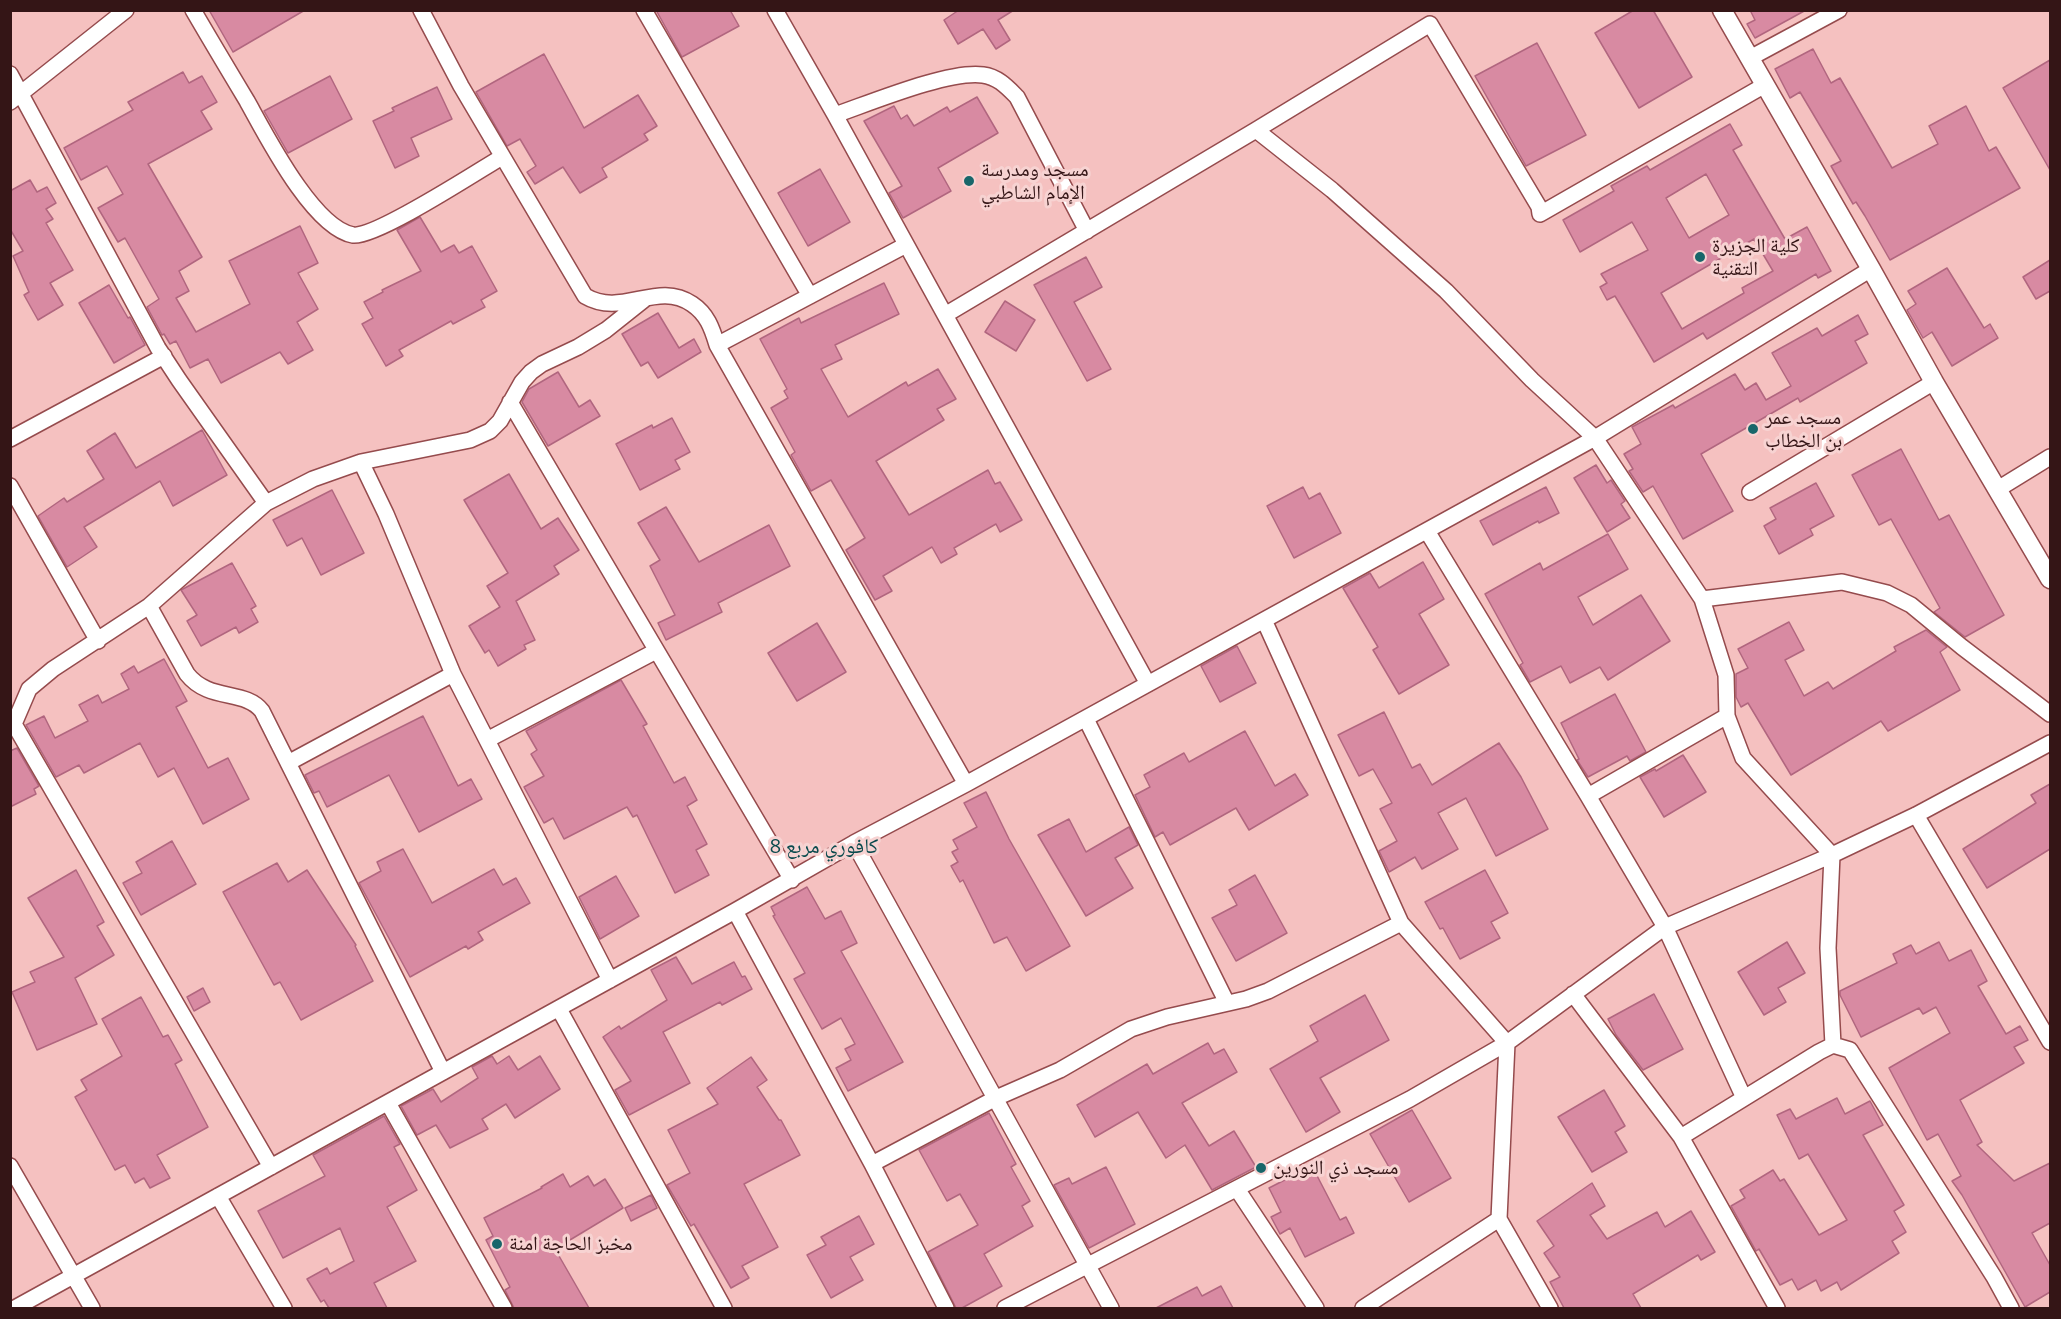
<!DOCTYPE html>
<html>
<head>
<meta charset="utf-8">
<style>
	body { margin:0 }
	#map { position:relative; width:2061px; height:1319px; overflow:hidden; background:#f5c1c0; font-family:"Zilla Slab",serif }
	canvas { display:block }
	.frame { position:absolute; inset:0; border:12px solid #341516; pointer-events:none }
</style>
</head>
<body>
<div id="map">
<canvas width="2061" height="1319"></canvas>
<div class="frame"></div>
</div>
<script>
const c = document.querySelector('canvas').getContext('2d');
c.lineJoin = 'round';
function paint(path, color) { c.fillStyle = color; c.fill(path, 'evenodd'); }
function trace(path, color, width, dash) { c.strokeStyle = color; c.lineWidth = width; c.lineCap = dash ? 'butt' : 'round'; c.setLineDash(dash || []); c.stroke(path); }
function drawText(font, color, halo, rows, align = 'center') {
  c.font = font + ' "Zilla Slab","Noto Naskh Arabic",serif'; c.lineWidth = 6; c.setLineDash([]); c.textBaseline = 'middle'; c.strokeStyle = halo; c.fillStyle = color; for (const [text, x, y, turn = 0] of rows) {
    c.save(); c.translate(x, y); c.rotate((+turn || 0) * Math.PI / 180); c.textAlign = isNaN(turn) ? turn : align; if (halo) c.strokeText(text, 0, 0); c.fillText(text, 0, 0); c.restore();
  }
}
const building = new Path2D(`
	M209,10H305L233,52Z
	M656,10H730L739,26L682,57Z
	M959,10H1014L998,20L1010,40L996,49L983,29L958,44L944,20Z
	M1634,10H1653L1692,77L1639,108L1595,33Z
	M1750,10H1806L1755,38L1747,24L1755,20Z
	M1537,43L1586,135L1526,166L1475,76Z
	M1813,49L1831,83L1840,78L1892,168L1938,144L1929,126L1966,106L1989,151L1996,147L2020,188L1890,260L1865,216L1856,202L1853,204L1831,166L1841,161L1800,92L1790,98L1775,69Z
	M544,54L584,128L638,95L657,126L644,134L648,140L602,168L607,177L580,193L563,167L535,184L527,172L536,166L520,139L507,146L476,92Z
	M2050,60V170L2003,88Z
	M183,72L189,83L202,76L217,102L201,111L212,129L148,164L202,257L179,271L189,291L176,298L196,332L250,304L229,261L300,226L318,263L298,273L318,309L297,322L313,350L288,364L280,352L221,383L208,359L190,368L176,341L170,344L164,334L162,335L147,307L159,299L125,238L118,242L98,208L123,194L107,166L81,180L64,148L133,110L128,102Z
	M330,76L352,119L288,153L264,111Z
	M437,87L452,119L411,138L419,156L395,168L373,121L394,111L392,108Z
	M977,97L998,133L938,168L951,191L903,218L889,193L902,186L864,121L894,106L901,119L907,115L914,126L947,107L950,112Z
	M1730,124L1742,145L1733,150L1785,239L1807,227L1831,271L1818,278L1816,274L1707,339L1703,333L1654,362L1615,296L1607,300L1600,287L1607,283L1601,274L1648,250L1632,222L1580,252L1563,220L1614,191L1611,186L1647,166L1650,170ZM1706,174L1729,215L1689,238L1666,198ZM1754,239L1773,271L1742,288L1744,293L1682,329L1661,293Z
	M820,169L850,222L808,246L778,193Z
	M30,180L37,192L47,187L56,203L46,209L53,219L46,223L73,270L50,283L63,305L38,320L24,295L29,292L13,256L23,251L10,229V191Z
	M420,217L441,252L454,245L459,253L472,246L497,291L481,300L485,307L453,324L451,321L399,350L403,356L386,366L362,324L373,318L364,302L383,292L382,290L421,271L397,230Z
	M1086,257L1102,287L1074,302L1111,369L1087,381L1034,285Z
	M2050,260V291L2036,299L2023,277Z
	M1947,268L1984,328L1990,324L1998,338L1952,366L1932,332L1923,338L1907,310L1916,304L1908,291Z
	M884,283L899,314L835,345L842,359L821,369L848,417L906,382L908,386L938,369L956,399L937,409L944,420L876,461L909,515L988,470L995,484L1000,482L1022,520L1000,532L996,524L954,548L957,554L941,563L932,547L883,576L892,591L875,600L846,550L865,538L831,480L811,491L791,455L795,452L771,408L788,398L784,391L787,389L760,339L799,318L801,323Z
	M109,285L128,318L130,317L145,345L114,363L79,303Z
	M1005,301L1035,320L1016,351L985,332Z
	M658,313L679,348L694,339L701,352L658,378L648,362L641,366L622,334Z
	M1858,315L1868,334L1855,341L1867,363L1800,402L1798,398L1701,454L1733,511L1683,539L1653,486L1643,492L1629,471L1633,469L1624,454L1641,444L1632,427L1673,405L1675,408L1735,374L1745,390L1756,383L1766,400L1791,386L1772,353L1817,328L1822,336Z
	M558,372L579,407L590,400L600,416L548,446L522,402L529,389Z
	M672,418L690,452L675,460L680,469L640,490L616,444L652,425L653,428Z
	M202,430L227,475L173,506L160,481L84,527L97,547L67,567L38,516L64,498L67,502L104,479L87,451L115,433L136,468Z
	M1901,449L1939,520L1949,515L2004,615L1965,637L1934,612L1940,608L1891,519L1879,525L1852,475Z
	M1596,465L1607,483L1611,480L1625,501L1621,504L1630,518L1607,532L1574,478Z
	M509,474L541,529L558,518L579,550L554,566L559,574L516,601L535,640L524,645L526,649L498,666L489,650L485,653L469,626L500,607L487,586L508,573L464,500Z
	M1816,483L1834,516L1810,529L1813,535L1779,554L1764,526L1776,519L1770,508Z
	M1303,487L1309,499L1320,493L1341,533L1294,558L1267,506Z
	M1546,487L1559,513L1539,523L1538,521L1493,545L1480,521Z
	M332,490L364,553L321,575L302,538L287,546L273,520Z
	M666,507L699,562L769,525L790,566L718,603L722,612L666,640L658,623L675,615L650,566L660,560L638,523Z
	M1608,534L1628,569L1578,597L1593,625L1641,595L1670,641L1608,680L1600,667L1570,683L1561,666L1530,682L1520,665L1523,663L1485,594L1540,563L1543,570Z
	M1423,562L1444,599L1419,614L1449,665L1399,694L1373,650L1378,647L1343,588L1370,573L1379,588Z
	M232,563L256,606L251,609L258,622L239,633L236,627L201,646L187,621L197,615L181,590Z
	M1789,622L1804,650L1785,660L1804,696L1828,682L1833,689L1896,651L1894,647L1926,630L1947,647L1940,652L1960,690L1888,731L1881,721L1791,775L1748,703L1741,707L1736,697V674L1748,668L1738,649Z
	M817,623L846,672L797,701L768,653Z
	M1237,646L1256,683L1220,702L1201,666Z
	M164,659L187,701L176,707L208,768L228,758L249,799L203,824L174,768L158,777L140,743L84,773L79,765L56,777L26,725L44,716L55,738L88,721L79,705L98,695L102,703L129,689L121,674L134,666L138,673Z
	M621,680L647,724L643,726L674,783L685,777L697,800L687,806L707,844L696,850L709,875L675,893L637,815L633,817L627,807L564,839L553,818L544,823L524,787L544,776L531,754L537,750L526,731Z
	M1615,694L1646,752L1630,761L1627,756L1588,777L1577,760L1579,759L1561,723Z
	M1384,712L1412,768L1420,764L1432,785L1499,743L1521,777L1548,829L1496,856L1466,798L1438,813L1458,849L1422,869L1415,857L1389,872L1379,851L1397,841L1380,809L1392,803L1373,769L1359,776L1338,735Z
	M423,716L458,786L471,779L482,799L419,832L389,775L327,807L319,791L314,793L305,775Z
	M1245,731L1275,786L1295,774L1308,795L1249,830L1236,808L1170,845L1163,832L1155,837L1135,795L1150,787L1144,775L1184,753L1189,762Z
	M17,748L39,786L34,789L36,794L10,807V751Z
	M1683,755L1706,792L1664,817L1640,777L1655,769L1656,771Z
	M2050,784V849L1987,888L1963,849L2036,803L2031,795Z
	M986,792L1009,839L1070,946L1026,971L1007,937L994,943L963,880L960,882L951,866L958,862L952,852L958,849L953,840L977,827L964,803Z
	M1069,819L1086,852L1129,827L1138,845L1115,858L1133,888L1086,916L1038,835Z
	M172,841L196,884L141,915L123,883L142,873L136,862Z
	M403,849L432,903L494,869L503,885L516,878L530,903L478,932L483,940L468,949L466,946L410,977L359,883L381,871L377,862Z
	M277,863L288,882L307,870L356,945L355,946L373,981L301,1020L280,982L274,985L223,892Z
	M76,870L104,922L97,926L114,955L75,978L97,1024L37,1050L12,992L35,982L30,972L64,957L28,898Z
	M1485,870L1508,913L1491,922L1500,938L1460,959L1443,928L1440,929L1425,902Z
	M1255,875L1287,933L1236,961L1212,918L1237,905L1229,890Z
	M616,876L639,916L600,939L579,897Z
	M807,887L825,919L841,911L857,943L841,951L903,1062L848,1091L836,1068L851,1060L845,1049L855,1044L841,1018L822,1029L794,979L805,973L773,916L775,915L771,907Z
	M1787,942L1805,973L1778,988L1786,1002L1764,1015L1738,972Z
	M1939,942L1949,961L1971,950L1987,981L1978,986L2006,1034L2020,1026L2028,1040L2014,1047L2024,1063L1960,1100L1982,1142L1977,1145L2014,1181L2050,1163V1223L2032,1233L2050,1265V1292L2025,1307L1962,1195L1952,1181L1961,1176L1938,1134L1927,1140L1889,1068L1950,1033L1936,1007L1923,1014L1919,1008L1861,1037L1840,995V991L1897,963L1893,954L1911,945L1916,954Z
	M676,957L692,984L734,962L742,977L745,976L752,989L722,1005L720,1002L663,1032L690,1083L629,1115L615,1090L631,1081L603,1037L619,1026L621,1029L667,1000L651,970Z
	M203,988L210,1002L194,1011L187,997Z
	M1654,994L1683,1049L1643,1070L1616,1035L1608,1019Z
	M1365,995L1389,1040L1320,1078L1340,1112L1306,1132L1270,1069L1318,1041L1310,1026Z
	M141,997L163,1037L168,1035L182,1060L175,1064L208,1127L157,1155L170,1178L150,1188L144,1178L135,1183L125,1165L115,1170L75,1097L87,1090L81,1080L122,1056L102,1019Z
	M1208,1043L1214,1054L1224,1049L1237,1072L1182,1103L1209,1146L1234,1131L1256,1167L1212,1190L1185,1145L1166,1158L1138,1112L1095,1137L1077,1105L1147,1064L1153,1074Z
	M492,1056L497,1064L509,1056L518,1070L540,1056L560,1089L515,1118L506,1104L482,1119L488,1129L450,1148L436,1125L417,1135L401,1106L433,1089L441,1102L478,1078L472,1067Z
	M751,1057L767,1080L757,1087L779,1120H781L800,1155L744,1184L778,1247L742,1266L749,1278L731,1288L694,1224L691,1226L667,1185L690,1173L668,1130L718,1104L707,1088Z
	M1604,1090L1625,1126L1615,1132L1627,1152L1592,1172L1558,1117Z
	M1837,1098L1845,1114L1870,1101L1883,1125L1863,1135L1904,1205L1894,1211L1906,1232L1892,1241L1899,1253L1841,1290L1837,1282L1821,1291L1816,1280L1798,1290L1792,1279L1780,1285L1759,1249L1756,1251L1731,1206L1745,1198L1740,1190L1773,1170L1780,1181L1784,1179L1819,1235L1847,1220L1808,1154L1799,1159L1777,1115L1790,1109L1796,1119Z
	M1412,1110L1451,1178L1409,1202L1370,1134Z
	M989,1113L1016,1164L1011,1167L1030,1201L1022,1206L1033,1226L984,1254L1002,1286L962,1308H956L928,1252L978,1225L960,1194L947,1201L919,1150Z
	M384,1116L400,1144L394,1147L417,1190L387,1207L416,1261L374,1283L387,1308H329L324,1300L321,1302L307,1279L327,1268L330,1274L354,1261L340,1228L283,1258L258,1211L325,1176L313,1155Z
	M1312,1166L1340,1220L1346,1217L1354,1233L1305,1257L1290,1228L1280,1234L1271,1217L1281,1212L1269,1188Z
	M1106,1167L1135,1224L1089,1248L1054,1185L1069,1178L1072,1184Z
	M563,1174L570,1187L588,1176L594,1186L605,1179L623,1208L555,1249L589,1308H514L505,1290L510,1287L486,1240L493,1236L484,1218L542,1188L541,1187Z
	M1592,1183L1605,1206L1590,1215L1607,1239L1657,1212L1665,1227L1691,1211L1715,1252L1701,1260L1698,1255L1633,1294L1641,1308H1564L1550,1282L1560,1277L1544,1253L1554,1246L1537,1221Z
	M651,1195L657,1208L631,1221L625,1208Z
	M859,1216L874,1244L850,1257L863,1280L831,1298L807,1255L826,1245L821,1237Z
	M1221,1286L1233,1308H1156L1197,1287L1202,1296Z`);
const minor = new Path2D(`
	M193,10C211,41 229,71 247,101C266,135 313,228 353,235C376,238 478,171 502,157
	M421,10L461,86L585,296C622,318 657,280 692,304C707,314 712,328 717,345L966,784
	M644,10L810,296
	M775,10L835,115L1148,684
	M1750,58L1839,10
	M10,74L158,348L179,380L266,503
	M10,102L126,10
	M835,115C870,103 949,70 983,75C998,77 1007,87 1017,97L1087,231
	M1256,130L1332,190L1446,291L1532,380L1595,438L1702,599L1726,675L1727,716
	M945,315L1256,130L1430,24L1539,207L1540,214L1765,85
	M717,345L906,245
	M510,402L792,880
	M10,439L164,356
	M361,462L386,514L453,674L610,980
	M10,486L98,641
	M1998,489L2050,457
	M1750,492L1934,382
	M1427,531L1588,796L1665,927L1744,1098
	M1702,599L1842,582L1887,593L1911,605L1962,647L2050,714
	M149,606L187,674C209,702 245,689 262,711L443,1072
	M1264,620L1401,923L1507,1043L1499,1219L1550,1308
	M1086,719L1227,1003
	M487,740L656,651
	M288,763L453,674
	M1588,796L1727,716L1743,758L1832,855L1828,948L1833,1045
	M1916,815L2050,1042
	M854,843L1111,1308
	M735,911L872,1164L946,1308
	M1573,994L1681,1137L1777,1308
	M559,1009L724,1308
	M388,1103L504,1308
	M1681,1137L1819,1052L1833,1045L1850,1050L1994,1277L2011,1308
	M872,1164L996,1098L1060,1070L1131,1029L1167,1017L1246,999L1268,991L1401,923
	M10,1166L92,1308
	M271,1167L14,724L29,689L53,669L149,606L266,503L313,479L361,462L470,440L490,431L500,421L522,382L531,372L542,364L578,347L606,330L645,299
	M1237,1189L1316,1308
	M218,1196L284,1308
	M15,1308L735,911L854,843L966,784L1595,438L1871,269
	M1005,1308L1410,1099L1507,1043L1665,927L1832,855L1916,815L2050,743
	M1363,1308L1499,1219`);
const tertiary = new Path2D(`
	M1722,10L1871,269L1934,382L2050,579`);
const markers = [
	[969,181,6,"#18666a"],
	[1700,257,6,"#18666a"],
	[1753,429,6,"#18666a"],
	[1261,1168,6,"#18666a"],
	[497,1244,6,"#18666a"]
];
const poiNames = [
	["مسجد ومدرسة",981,170],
	["الإمام الشاطبي",981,193],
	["كلية الجزيرة",1712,246],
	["التقنية",1712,269],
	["مسجد عمر",1765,418],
	["بن الخطاب",1765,441],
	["مسجد ذي النورين",1273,1168],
	["مخبز الحاجة امنة",509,1244]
];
const neighbourhoodNames = [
	["كافوري مربع 8",824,847]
];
paint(building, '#d88aa2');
trace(building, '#b1667f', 1.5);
trace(minor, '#954b4d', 18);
trace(tertiary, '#954b4d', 21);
trace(minor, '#fff', 15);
trace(tertiary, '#fff', 18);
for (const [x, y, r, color] of markers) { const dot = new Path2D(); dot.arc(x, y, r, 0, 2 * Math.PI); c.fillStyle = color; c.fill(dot); trace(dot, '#f7d3d2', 2); }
drawText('20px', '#341516', '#f7d3d2', poiNames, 'left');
drawText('21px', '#0a4a4d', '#f7d3d2', neighbourhoodNames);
</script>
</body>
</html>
